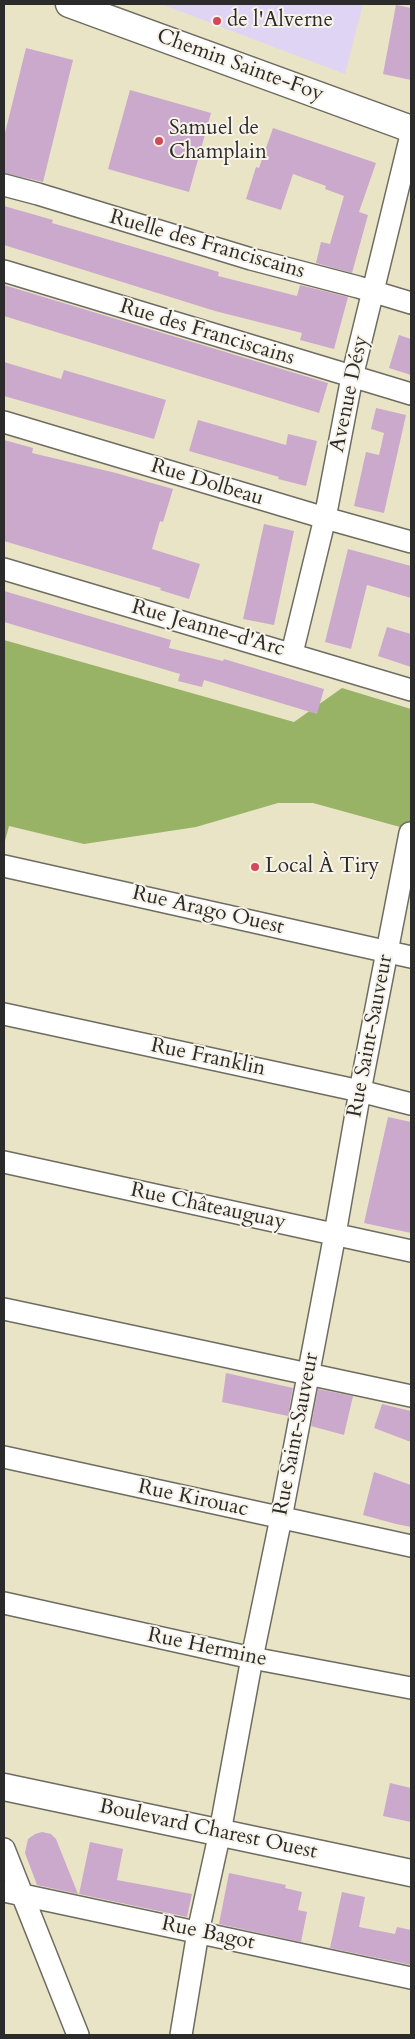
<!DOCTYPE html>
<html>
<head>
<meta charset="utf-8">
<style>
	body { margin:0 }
	#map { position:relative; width:415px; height:2039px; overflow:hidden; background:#e9e4c5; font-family:Cardo,serif }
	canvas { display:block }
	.frame { position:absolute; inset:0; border:5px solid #2b2b2b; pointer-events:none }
</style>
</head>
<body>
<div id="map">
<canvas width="415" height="2039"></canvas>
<div class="frame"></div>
</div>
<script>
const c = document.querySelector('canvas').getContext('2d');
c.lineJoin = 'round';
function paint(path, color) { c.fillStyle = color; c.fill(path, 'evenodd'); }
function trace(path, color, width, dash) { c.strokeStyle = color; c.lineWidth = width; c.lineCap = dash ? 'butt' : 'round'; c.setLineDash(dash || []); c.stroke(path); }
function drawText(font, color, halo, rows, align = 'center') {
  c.font = font + ' Cardo,serif'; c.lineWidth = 4; c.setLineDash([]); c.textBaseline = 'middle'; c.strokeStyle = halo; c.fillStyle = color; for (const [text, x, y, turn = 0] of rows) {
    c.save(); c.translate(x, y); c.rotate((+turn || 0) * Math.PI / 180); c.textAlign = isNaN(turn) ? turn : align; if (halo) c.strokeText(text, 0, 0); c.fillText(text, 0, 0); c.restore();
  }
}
const built = new Path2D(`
	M161,4H363L345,74Z`);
const forest = new Path2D(`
	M4,640L294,722L342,688L411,709V830L313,803H278L196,827L84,844L9,826L4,845Z`);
const building = new Path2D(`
	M396,5L411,8V80L383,74Z
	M26,48L73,60L43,182L4,173V137Z
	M130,90L211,113L189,192L108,169Z
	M273,128L376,163L359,212L368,215L352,273L316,263L321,242L330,244L344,196L325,189L326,186L293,174L281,210L246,199L256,167L259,168Z
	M4,206L53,220L52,223L219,272L218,276L297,296L300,285L348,297L334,349L300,340L302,333L215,311L4,245Z
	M4,285L328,383L319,413L4,316Z
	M399,335L411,339V375L389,368Z
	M4,362L61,379L64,370L166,400L154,439L4,396Z
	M376,408L406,415L384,513L354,506L366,452L379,455L384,433L371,429Z
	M198,420L286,445L288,434L317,441L306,486L278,479L279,477L189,451Z
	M4,440L33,448L32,453L116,473L173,489L163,522L160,521L152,549L200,564L189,599L160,590L161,588L4,541Z
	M264,524L294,531L274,625L243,619Z
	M348,549L411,566V598L367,585L351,649L325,642Z
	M4,591L171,640L169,648L223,661L224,659L324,689L317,714L204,680L202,687L178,681L180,674L4,622Z
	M387,627L411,634V667L378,656Z
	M388,1117L411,1122V1233L364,1223Z
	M226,1373L293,1388L288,1416L222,1402Z
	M318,1389L353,1396L344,1435L311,1426Z
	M382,1404L411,1411V1442L374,1428Z
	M374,1472L411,1485V1527L396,1524L363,1515Z
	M390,1783L411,1788V1822L383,1816Z
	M42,1832L51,1834L56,1839L78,1894L37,1885L25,1853L28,1839L35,1834Z
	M90,1842L123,1849L117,1880L192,1894L187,1917L79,1894Z
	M229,1873L286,1885L285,1888L302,1892L298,1910L307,1912L301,1942L219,1924Z
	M342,1892L365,1897L359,1927L395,1934L397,1927L411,1930V1965L330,1948Z`);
const minor = new Path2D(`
	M4,185L38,194L251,259L358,287L411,303
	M4,271L411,394
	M4,422L325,518L411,542
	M4,569L411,690
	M292,653L325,518L352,377L411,135
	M4,866L411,957
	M4,1014L360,1091L411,1104
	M4,1162L411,1251
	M4,1309L411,1396
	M4,1457L411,1546
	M4,1603L252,1658L411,1688
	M4,1849L78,2035
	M4,1891L411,1978
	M181,2035L198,1932L220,1832L252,1658L281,1518L335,1234L360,1091L410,833`);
const major = new Path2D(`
	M69,4L411,129
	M4,1787L411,1873`);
const markers = [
	[217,21,5,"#d1495b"],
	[159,141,5,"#d1495b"],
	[255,867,5,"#d1495b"]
];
const poiNames = [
	["de l'Alverne",227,21],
	["Samuel de",169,129],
	["Champlain",169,153],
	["Local À Tiry",265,867]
];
const streetNames = [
	["Chemin Sainte-Foy",240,66,20],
	["Ruelle des Franciscains",207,245,16],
	["Rue des Franciscains",207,333,17],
	["Avenue Désy",350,394,-78],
	["Rue Dolbeau",207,483,17],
	["Rue Jeanne-d'Arc",208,629,16],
	["Rue Arago Ouest",208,911,13],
	["Rue Saint-Sauveur",371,1036,-79],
	["Rue Franklin",208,1058,12],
	["Rue Châteauguay",208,1207,12],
	["Rue Saint-Sauveur",297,1434,-79],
	["Rue Kirouac",193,1499,12],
	["Rue Hermine",207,1648,12],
	["Boulevard Charest Ouest",208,1830,12],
	["Rue Bagot",208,1934,12]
];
paint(built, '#e0d4f4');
paint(forest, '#98b366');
paint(building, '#cba9cd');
trace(minor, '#6e6c61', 24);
trace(major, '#6e6c61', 29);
trace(minor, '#fff', 21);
trace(major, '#fff', 26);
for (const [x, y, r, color] of markers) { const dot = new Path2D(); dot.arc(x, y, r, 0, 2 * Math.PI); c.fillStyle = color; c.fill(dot); trace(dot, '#f7f3e8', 2); }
drawText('21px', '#2b2b2b', '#f7f3e8', poiNames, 'left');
drawText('21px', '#2b2b2b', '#f7f3e8', streetNames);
</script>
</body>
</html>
